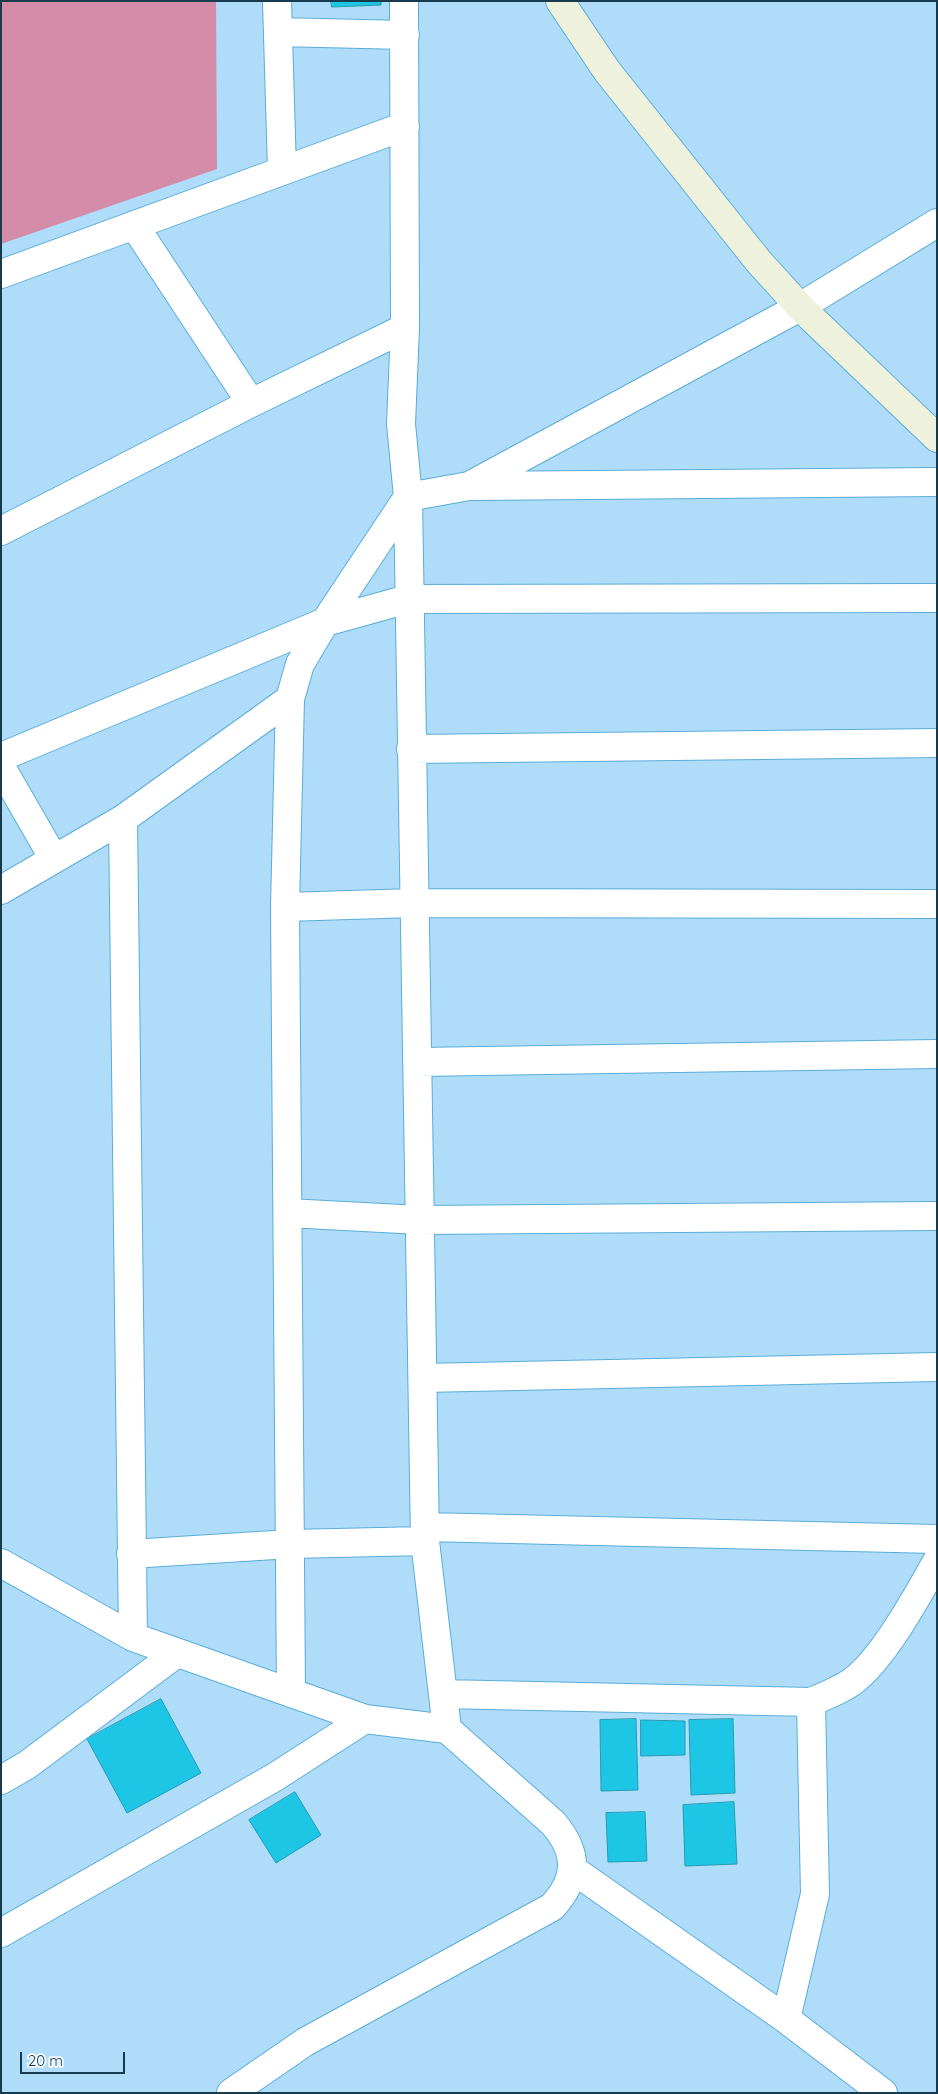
<!DOCTYPE html>
<html>
<head>
<meta charset="utf-8">
<style>
	body { margin:0 }
	#map { position:relative; width:938px; height:2094px; overflow:hidden; background:#afddf9; font-family:Quicksand,sans-serif }
	canvas { display:block }
	.frame { position:absolute; inset:0; border:2px solid #173a4d; pointer-events:none }
	.scale { position:absolute; left:20px; top:2052px; width:105px; height:22px; box-sizing:border-box; border:2px solid #173a4d; border-top:0; padding-left:6px; font-size:15px; line-height:18px; white-space:nowrap; color:#173a4d; -webkit-text-stroke:4px #f1f8fd; paint-order:stroke }
</style>
</head>
<body>
<div id="map">
<canvas width="938" height="2094"></canvas>
<div class="frame"></div>
<div class="scale">20 m</div>
</div>
<script>
const c = document.querySelector('canvas').getContext('2d');
c.lineJoin = 'round';
function paint(path, color) { c.fillStyle = color; c.fill(path, 'evenodd'); }
function trace(path, color, width, dash) { c.strokeStyle = color; c.lineWidth = width; c.lineCap = dash ? 'butt' : 'round'; c.setLineDash(dash || []); c.stroke(path); }
const green = new Path2D(`
	M1,1H216L217,169L1,244Z`);
const building = new Path2D(`
	M331,1H381V5L332,7Z
	M161,1699L201,1773L127,1813L87,1739Z
	M636,1719L638,1790L601,1791L600,1720Z
	M733,1719L735,1793L691,1795L689,1720Z
	M641,1720L685,1721V1755L641,1756Z
	M295,1792L321,1835L276,1863L249,1820Z
	M734,1802L737,1864L685,1866L683,1805Z
	M645,1812L647,1861L608,1862L606,1813Z`);
const minor = new Path2D(`
	M277,1L282,171
	M404,1L405,328L401,424L408,497L425,1541L447,1729
	M278,32L405,35
	M134,225L251,403
	M1,274L405,126
	M473,486L937,482
	M1,531L251,403L405,328
	M411,749L937,743
	M1,757L325,622L408,599L937,598
	M1,767L54,859
	M123,819L133,1637
	M1,890L123,819L290,699
	M285,907L414,903L937,904
	M417,1062L937,1054
	M288,1213L420,1220L937,1216
	M423,1378L937,1367
	M426,1527L937,1539
	M131,1554L290,1544L425,1541
	M1,1563L133,1637L365,1719L447,1729L553,1823C579,1853 578,1879 552,1907L305,2042L231,2093
	M291,1693L285,907L290,699L300,664L325,622L408,497L469,486L800,307L937,223
	M443,1694L811,1702C825,1696 841,1690 853,1681C883,1659 918,1595 937,1561
	M1,1780L27,1765L177,1653
	M572,1869L786,2019L883,2093
	M1,1933L275,1777L365,1719
	M786,2019L815,1894L811,1702`);
const secondary = new Path2D(`
	M560,1L607,71L759,262L800,307L937,438`);
paint(green, '#d38ba7');
paint(building, '#1ec6e5');
trace(building, '#259ab1', 1);
trace(minor, '#5aacd8', 30);
trace(secondary, '#5aacd8', 30);
trace(minor, '#fff', 28);
trace(secondary, '#eef1db', 28);
</script>
</body>
</html>
